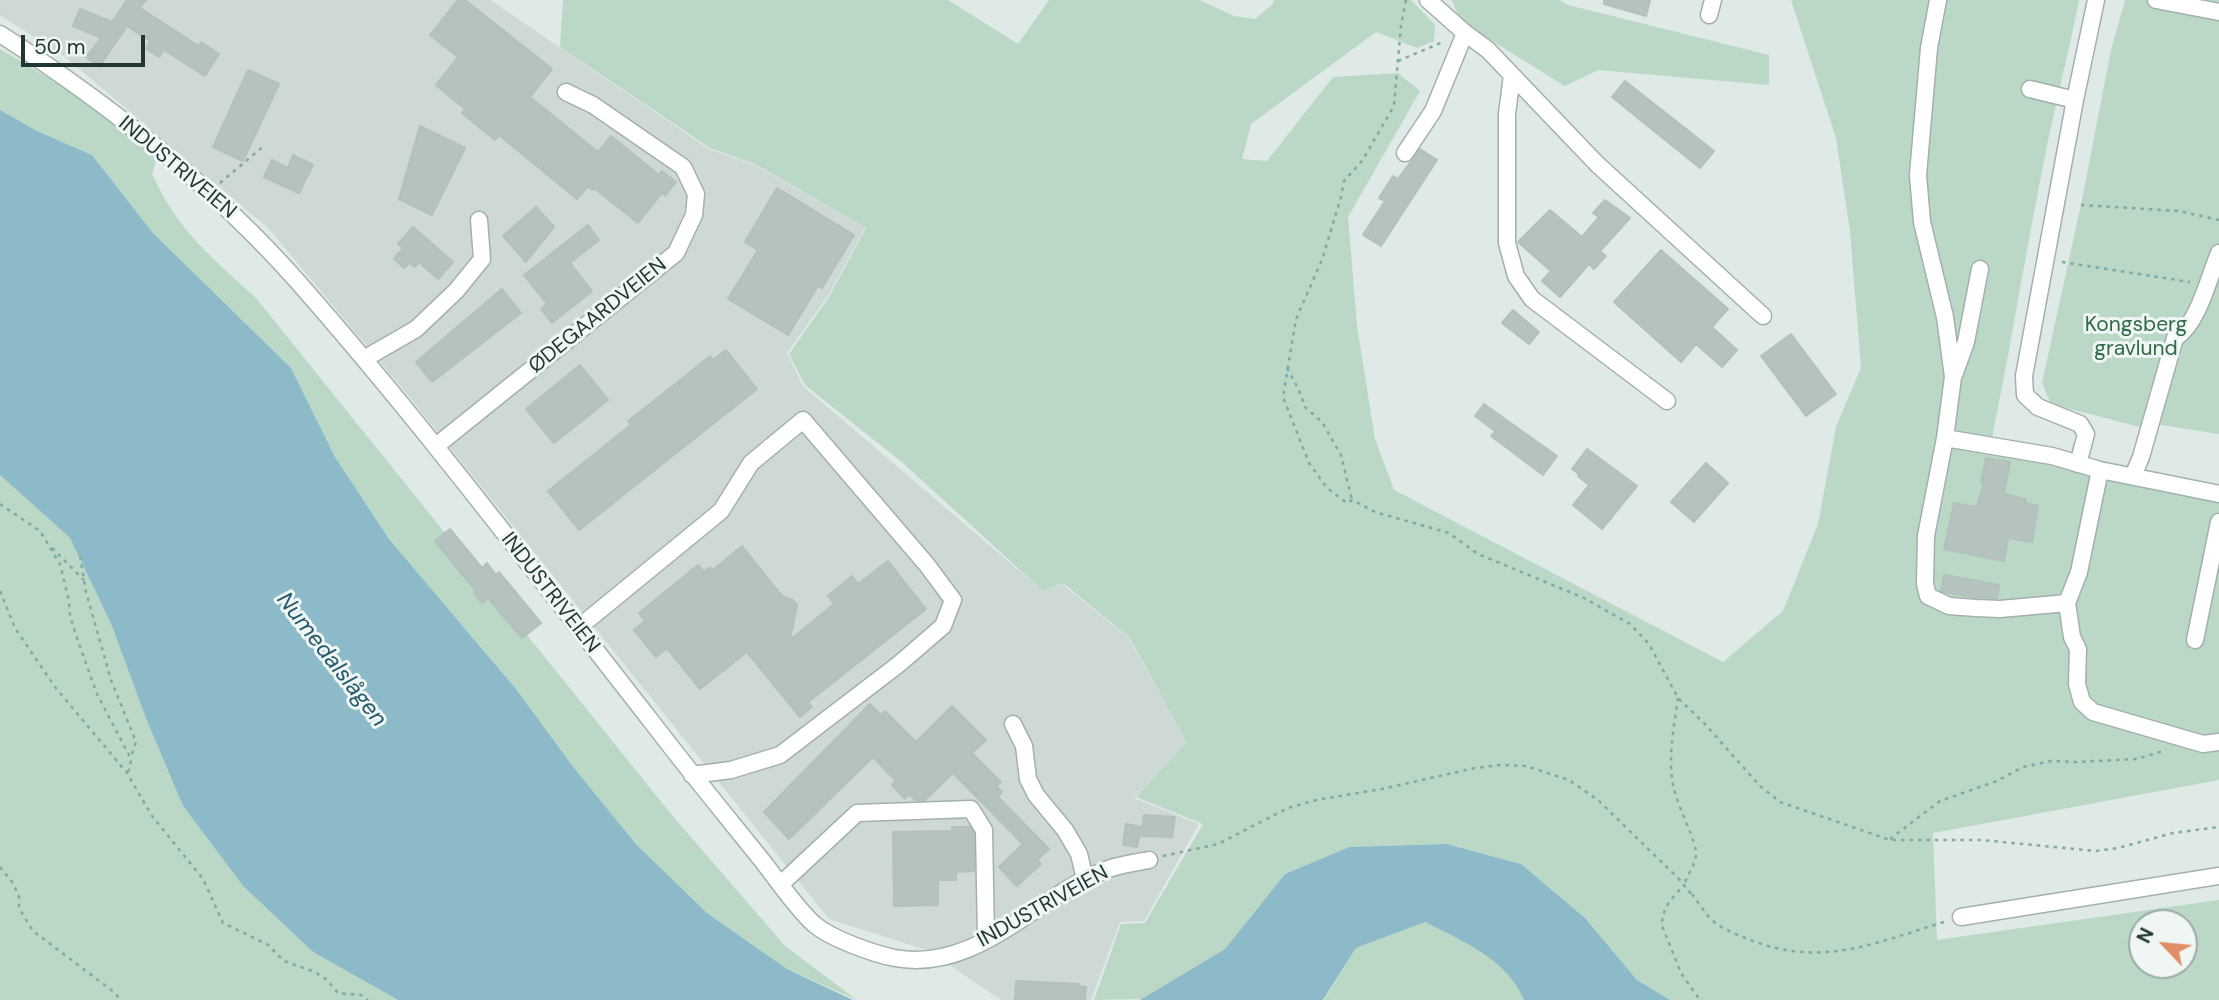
<!DOCTYPE html>
<html>
<head>
<meta charset="utf-8">
<style>
	body { margin:0 }
	#map { position:relative; width:2219px; height:1000px; overflow:hidden; background:#dfe9e5; font-family:"DM Sans",sans-serif }
	canvas { display:block }
	.north { position:absolute; left:2128px; top:909px; width:70px; height:70px; box-sizing:border-box; background:#eff6f3; border:2px solid #9daaa6; border-radius:50%; rotate:296deg; font-size:19px; font-weight:700; line-height:28px; text-align:center; color:#223733 }
	.north::after { content:''; display:block; margin:auto; width:24px; height:32px; background:#e18d65; clip-path:polygon(50% 0,100% 100%,50% 72%,0 100%) }
	.scale { position:absolute; left:21px; top:35px; width:124px; height:32px; box-sizing:border-box; border:4px solid #223733; border-top:0; padding-left:9px; font-size:21px; line-height:24px; white-space:nowrap; color:#223733; -webkit-text-stroke:5px #eff6f3; paint-order:stroke }
</style>
</head>
<body>
<div id="map">
<canvas width="2219" height="1000"></canvas>
<div class="north">N</div>
<div class="scale">50 m</div>
</div>
<script>
const c = document.querySelector('canvas').getContext('2d');
c.lineJoin = 'round';
function paint(path, color) { c.fillStyle = color; c.fill(path, 'evenodd'); }
function trace(path, color, width, dash) { c.strokeStyle = color; c.lineWidth = width; c.lineCap = dash ? 'butt' : 'round'; c.setLineDash(dash || []); c.stroke(path); }
function drawText(font, color, halo, rows, align = 'center') {
  c.font = font + ' "DM Sans",sans-serif'; c.lineWidth = 6; c.setLineDash([]); c.textBaseline = 'middle'; c.strokeStyle = halo; c.fillStyle = color; for (const [text, x, y, turn = 0] of rows) {
    c.save(); c.translate(x, y); c.rotate((+turn || 0) * Math.PI / 180); c.textAlign = isNaN(turn) ? turn : align; if (halo) c.strokeText(text, 0, 0); c.fillText(text, 0, 0); c.restore();
  }
}
const built = new Path2D(`
	M0,0H490L709,149L755,165L865,228L828,296L787,353L803,386L1043,591L1062,584L1129,638L1186,742L1134,798L1199,824L1144,921L1120,922L1091,1000H1001L927,950L829,919L402,388L268,228L65,57L0,15Z`);
const green = new Path2D(`
	M563,0H948L1018,44L1049,0H1200L1234,16L1255,19L1272,5L1274,0H1411L1435,25L1434,41L1417,48L1376,32L1251,124L1242,159L1267,161L1333,77L1398,73L1420,91L1348,217L1357,326L1375,439L1394,490L1723,662L1783,611L1818,524L1836,427L1861,368L1850,231L1836,138L1791,0H2079C2069,52 2055,104 2045,156C2026,250 2011,344 1992,438L1995,448L2067,470L2219,496V780L1933,833L1937,940L2219,900V1000H1670L1638,981L1585,918L1521,864L1447,844L1349,847L1285,874L1225,949L1142,999L1094,1000L1121,924L1145,923L1203,824L1136,797L1186,742L1130,638L1063,583L1043,591L903,463L805,385L789,354L829,297L866,228L755,164L710,148L560,47ZM2142,923H2184V965H2142Z
	M1452,0H1559L1568,5L1769,55V85L1598,70L1565,86L1460,21Z
	M2125,0H2219V434L2150,423L2144,428L2051,404L2042,383L2083,195L2111,50Z
	M0,49L161,145L152,174C178,231 211,257 256,298L671,814L785,946L857,1000L787,969L707,913L636,844L574,768L516,689L389,539L335,457L291,368L153,233L92,155L37,131L0,110Z
	M0,475L70,538L112,626L183,806L243,886L313,952L398,1000H0Z
	M1425,922C1462,941 1507,959 1524,1000H1324L1356,948Z`);
const water = new Path2D(`
	M0,110L37,131L92,155L153,233L291,368L335,457L389,539L516,689L574,768L636,844L707,913L787,969L853,1000H398L313,952L243,886L183,806L146,718L112,626L70,538L0,475Z
	M1447,844L1521,864L1585,918L1637,980L1670,1000H1524C1507,959 1462,941 1425,922L1356,948L1323,1000H1140L1225,949L1285,874L1349,847Z`);
const building = new Path2D(`
	M127,0H146L140,8L199,46L201,42L219,54L205,76L164,50L159,57L146,49L150,41L127,26L99,67L86,57L101,38L73,26L80,9L112,22Z
	M458,0H465L552,69L530,97L598,152L611,136L659,175L662,171L676,182L665,196L662,193L638,223L594,188L593,190L588,186L577,199L499,135L495,140L462,113L465,109L436,85L458,57L430,35Z
	M1604,0H1650L1646,16L1604,4Z
	M248,70L279,84L243,161L213,147Z
	M1625,81L1714,151L1700,168L1612,97Z
	M420,126L465,148L432,215L399,199Z
	M1420,149L1437,160L1381,246L1363,235L1385,201L1379,198L1393,176L1398,179Z
	M293,155L313,165L299,193L264,177L272,160L288,168Z
	M777,188L854,235L822,288L818,286L788,335L728,299L758,250L745,242Z
	M1605,200L1630,218L1600,251L1606,256L1594,269L1589,264L1560,297L1542,281L1551,271L1518,242L1550,210L1582,237L1599,217L1593,213Z
	M536,207L554,227L526,262L503,236Z
	M588,225L599,240L570,263L592,291L552,323L541,309L547,304L524,275Z
	M413,227L453,262L438,279L419,262L415,267L409,263L404,268L394,259L403,248L398,244Z
	M1661,250L1728,309L1712,327L1737,350L1722,367L1696,344L1681,362L1614,302Z
	M502,289L521,313L432,382L416,362Z
	M1513,310L1539,332L1529,344L1502,323Z
	M1791,334L1836,394L1806,416L1761,356Z
	M726,350L757,389L579,530L548,491L631,425L628,421L664,393L710,356L713,360Z
	M580,365L608,400L554,443L526,409Z
	M1484,404L1557,456L1543,475L1491,436L1495,431L1475,416Z
	M1587,449L1637,486L1602,529L1573,505L1589,485L1578,476L1579,474L1572,469Z
	M1986,458L2010,462L2004,494L2026,499L2025,503L2038,506L2032,542L2008,538L2004,561L1944,549L1954,503L1977,507L1984,482H1981Z
	M1706,463L1728,483L1694,522L1671,502Z
	M450,529L482,568L487,563L496,575L499,572L541,623L522,638L488,598L482,603L474,593L476,591L435,541Z
	M742,546L782,596L793,600L797,605L790,640L834,604L828,596L852,576L858,584L888,561L926,609L808,702L812,707L800,717L747,652L700,689L667,648L656,657L634,630L645,621L639,613L698,565L704,572L710,567L713,570Z
	M1944,575L1999,585L1997,598L1973,597L1944,592L1941,591Z
	M870,704L881,715L885,711L916,742L952,706L986,740L972,753L1001,782L996,786L1002,792L998,797L1049,849L1037,860L1041,864L1017,886L999,867L1023,844L953,773L925,800H915L909,794L905,799L892,785L896,781L873,757L789,839L764,812Z
	M1144,815L1175,817L1172,837L1141,836Z
	M1126,824L1141,827L1137,847L1123,845Z
	M952,827H970L974,833V871L956,872V880H938V905L894,906L893,832L952,831Z
	M1016,981L1079,984V986L1086,987L1085,1000H1015Z`);
const path = new Path2D(`
	M1406,0L1401,25L1394,106L1362,161L1344,181L1341,197L1322,260L1296,319L1283,397L1309,463L1327,488L1347,503L1352,500L1375,512L1449,533L1478,554L1584,598L1630,624L1649,644L1678,698L1704,723L1760,786L1780,802L1890,840H1981L2096,851L2118,848L2173,833L2219,827
	M1398,61L1443,42
	M220,183L265,145
	M2081,205L2179,211L2219,220
	M2062,262L2190,282
	M1287,368L1299,390L1305,407L1322,422L1341,455L1352,500
	M0,504L40,531L60,564L69,601L70,616L78,641L97,694L131,759L130,768L127,773
	M52,548L84,580
	M80,556L86,592L111,680L136,742L131,757
	M0,591L15,628L55,687L127,773L152,816L203,879L223,923L267,944L284,961L315,972L327,980L338,993L361,995L368,1000
	M1678,698C1674,728 1667,759 1674,789C1677,805 1698,845 1696,855C1695,865 1687,876 1684,885
	M1890,839L1940,801L1997,781L2023,767L2051,761L2076,762L2137,759L2166,750
	M1163,856L1218,844L1288,808L1316,800L1382,789L1475,768L1500,765L1526,766L1569,780L1598,800L1679,879L1692,895
	M0,867L13,883L19,897V908L33,931L114,992L121,1000
	M1685,887L1684,885C1673,897 1661,909 1662,926L1681,973L1700,1000
	M1692,894C1698,902 1704,912 1712,920C1722,929 1738,935 1750,940C1823,968 1874,943 1944,922`);
const minor = new Path2D(`
	M1428,0L1465,33L1488,50L1597,164L1763,316
	M1938,0L1929,48L1918,175L1922,222L1945,317L1953,377L1945,438L1926,536L1925,584L1928,596L1949,606L1976,608L2000,609L2067,603L2079,572L2100,470L2052,456L1945,438
	M2156,0L2219,12
	M1709,15L1713,0
	M0,34C109,104 212,185 298,282C422,423 535,573 651,721C686,767 723,812 760,858C777,879 795,907 815,925C832,939 874,954 895,958C976,973 1035,898 1103,871C1117,865 1134,863 1149,860
	M1512,75L1507,114V243L1516,276L1532,299L1667,401
	M2030,89L2075,100L2096,0
	M2075,100L2024,376L2025,395L2038,407L2080,424L2086,434L2078,464
	M1405,153L1433,111L1465,33
	M364,359L416,329L456,291L482,259L479,220
	M1954,375L1966,342L1980,269
	M436,446L676,253L694,215L696,194L683,167L593,105L566,92
	M2100,470L2219,494
	M2133,476L2141,457L2175,338C2199,323 2208,279 2219,253
	M2067,603L2072,637L2078,649L2077,684L2082,702L2093,712L2203,744L2219,742
	M578,628L721,511L751,463L803,420L927,565L953,600L943,626L899,664L780,755L731,770L692,775
	M2195,640L2219,522
	M1013,724L1024,746L1028,779L1036,795L1065,830L1079,854L1085,879
	M781,884L857,813L971,809L984,830L986,940
	M1961,917L2219,876`);
const streetNames = [
	["INDUSTRIVEIEN",177,168,40],
	["ØDEGAARDVEIEN",598,316,-39],
	["INDUSTRIVEIEN",550,593,52],
	["INDUSTRIVEIEN",1043,907,-29]
];
const parkNames = [
	["Kongsberg",2136,325],
	["gravlund",2136,349]
];
const waterNames = [
	["Numedalslågen",331,660,52]
];
paint(built, '#ced8d4');
paint(green, '#bad8c5');
paint(water, '#8dbac8');
paint(building, '#b5c3be');
trace(building, '#b3c1bc', 2);
trace(minor, '#a3b0ac', 19);
trace(path, '#83a9a0', 2.5, [3.5, 5]);
trace(minor, '#fff', 16);
drawText('21px', '#223733', '#eff6f3', streetNames);
drawText('21px', '#31694b', '#eff6f3', parkNames);
drawText('italic 23px', '#245a6b', '#eff6f3', waterNames);
</script>
</body>
</html>
